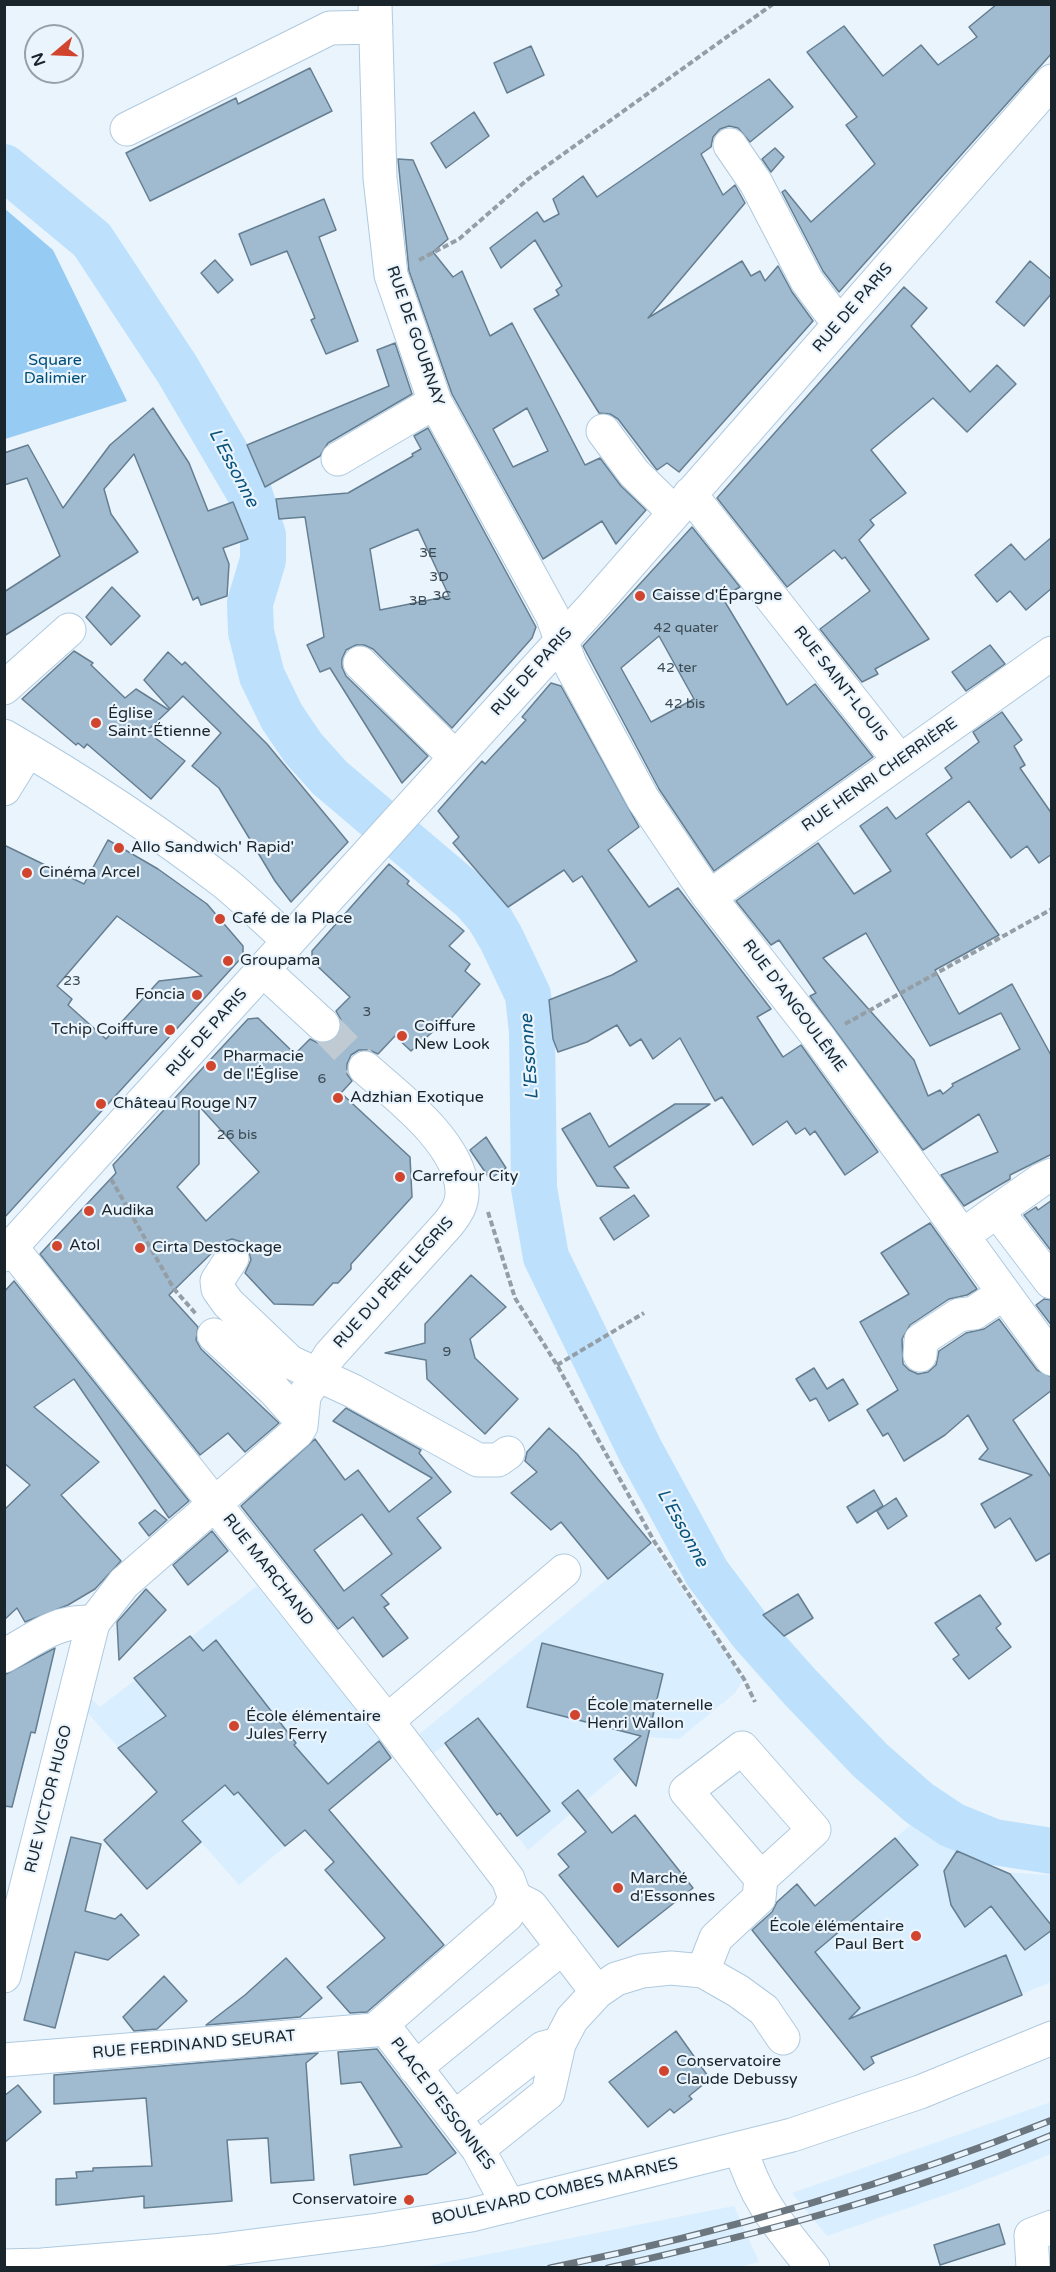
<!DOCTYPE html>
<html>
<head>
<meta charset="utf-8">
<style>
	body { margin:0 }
	#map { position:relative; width:1056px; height:2272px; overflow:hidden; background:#eaf4fd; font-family:"Varela Round",sans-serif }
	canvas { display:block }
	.frame { position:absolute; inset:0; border:6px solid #19242b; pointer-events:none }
	.north { position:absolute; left:24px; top:24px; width:60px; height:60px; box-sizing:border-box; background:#eaf4fd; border:2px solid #96a1a9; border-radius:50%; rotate:251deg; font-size:16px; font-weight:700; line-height:24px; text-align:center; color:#19242b }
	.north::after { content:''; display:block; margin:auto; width:21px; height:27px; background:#d1452e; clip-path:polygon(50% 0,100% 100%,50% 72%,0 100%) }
</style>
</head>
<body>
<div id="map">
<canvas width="1056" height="2272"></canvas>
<div class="frame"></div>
<div class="north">N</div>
</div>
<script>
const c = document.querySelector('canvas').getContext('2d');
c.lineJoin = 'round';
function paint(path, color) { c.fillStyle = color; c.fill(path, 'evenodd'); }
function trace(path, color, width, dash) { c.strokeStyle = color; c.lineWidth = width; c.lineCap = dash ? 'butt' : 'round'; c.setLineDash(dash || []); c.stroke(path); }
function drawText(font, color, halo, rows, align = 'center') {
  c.font = font + ' "Varela Round",sans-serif'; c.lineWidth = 4.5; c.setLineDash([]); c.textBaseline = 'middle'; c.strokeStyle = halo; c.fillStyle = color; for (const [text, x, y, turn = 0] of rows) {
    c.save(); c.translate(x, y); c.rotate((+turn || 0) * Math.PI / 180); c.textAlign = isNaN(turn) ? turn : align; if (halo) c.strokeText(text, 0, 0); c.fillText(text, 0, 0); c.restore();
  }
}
const built = new Path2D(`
	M651,1543L743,1680L735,1693L679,1739L648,1737L636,1758L528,1850L500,1813L497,1815L490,1806L493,1804L461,1769L463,1767L446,1744L430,1756L416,1737Z
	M257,1586L393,1756L239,1885L87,1712L91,1698L100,1707Z
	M913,1823L957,1851L1001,1872L1051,1875V1982L869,2057L766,1948Z
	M1051,2102V2154L965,2188L827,2236L792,2193Z
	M734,2206L759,2262L735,2268L423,2267Z`);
const green = new Path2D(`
	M4,208L53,250L127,401L5,439Z`);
const river = new Path2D(`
	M4,167L92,240L177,369L249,492L263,535V560L250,603L251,632L262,676L282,717L303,748L330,778L474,900L488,916L501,938L528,995L532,1032L534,1188L546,1257L641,1452L707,1573L752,1633L800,1687L870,1760L919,1803L952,1825L994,1842L1052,1851`);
const building = new Path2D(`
	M997,4H1052V53L839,292L823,271L782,192L785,190L811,222L875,164L846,125L857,117L807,52L844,26L883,76L921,45L938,65L977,37L969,27Z
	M531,46L544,75L507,93L494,63Z
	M310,68L332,111L150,201L126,153L236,98L238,104Z
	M769,79L793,107L750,142L738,128L729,126L720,129L713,137L711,147L701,154L723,195L735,185L745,203L648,318L742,261L751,276L760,271L765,281L778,266L792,292L813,321L679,472L667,463L657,470L618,419L610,414L599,413L534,309L559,295L556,290L562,286L535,240L501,268L490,248L537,212L544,222L559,214L553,199L583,176L597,197Z
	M474,112L489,136L446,168L431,143Z
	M775,148L784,157L771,172L762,159Z
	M398,159L413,160L448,239L433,252L453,277L462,271L490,336L512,323L585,465L600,458L621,486L646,510L616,544L602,521L543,559L452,394L409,271ZM527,408L548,451L513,467L493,429Z
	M324,199L336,230L319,237L358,341L326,354L311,320L315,318L287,251L251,265L239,234Z
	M215,260L233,280L218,293L201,273Z
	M1030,261L1052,280V293L1024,326L996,302Z
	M904,287L927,308L911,326L970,392L997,365L1016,384L967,432L933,398L871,450L906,493L870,520L874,525L859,540L929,639L875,669L878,674L862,682L820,629L870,591L845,557L842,559L834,550L787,587L717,498Z
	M395,343L412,394L328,443L320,456L265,487L247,445L389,386L377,350Z
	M153,408L189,463L208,511L233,502L248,539L223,548L229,564L227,596L201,605L198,597L193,600L134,454L104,489L111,514L138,552L4,636V592L60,556L27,478L4,485V453L28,445L63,508L110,445Z
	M428,428L536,627L532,638L452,728L373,649L364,645H356L346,650L342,659V667L346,676L428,756L402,783L330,668L320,672L307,645L324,637L305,517L279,519L276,499L348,493L413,456L412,454L421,449L414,436ZM418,529L449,596L380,610L370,549Z
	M692,527L740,587L722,597L787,705L815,684L873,757L714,871L659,789L583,646ZM659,636L694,699L651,722L621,668Z
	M1052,537V588L1026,610L1010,591L997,602L975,575L1011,544L1025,560Z
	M112,587L140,616L111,645L86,617Z
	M990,645L1005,664L966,691L952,672Z
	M74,651L93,663L91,665L125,698L136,689L169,710L149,729V733L185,761L151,799L87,744L84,748L78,743L76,745L22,699Z
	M168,652L182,665L185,662L267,744L348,842L291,902L275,881L219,788L192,766L221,733L183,696L170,709L144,680Z
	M551,683L561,686L639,827L608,850L649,907L678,888L771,1009L757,1017L783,1057L801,1045L878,1152L845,1175L815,1131L810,1135L805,1128L796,1134L787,1121L753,1145L722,1097L715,1101L680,1038L653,1059L641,1039L630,1046L617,1025L587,1042L558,1052L553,1039L549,1000L612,975L637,961L582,876L573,882L564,870L508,907L453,843L459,837L438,811L482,761L485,764L526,720L522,717Z
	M1002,712L1022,740L1014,746L1025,765L1020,768L1052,814V854L1039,863L1027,846L1011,858L969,801L926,834L999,935L935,970L959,1014L1012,984L1052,1057V1154L1010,1175V1179L964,1206L941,1175L998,1152L979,1114L923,1150L810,996L816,993L779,940L771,945L736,901L818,843L854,894L891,871L860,826L887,807L896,819L952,778L945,768L979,742L973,732ZM866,933L930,1046L1001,1013L1020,1049L952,1084L953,1086L943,1094L940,1090L928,1096L914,1060L823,958Z
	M108,840L158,869L207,904L243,946V956L4,1218V845L84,884ZM117,916L202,976L159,981L106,1039L68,1005L72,999L57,986Z
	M389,864L409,881L407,884L464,931L449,946L470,964L465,971L480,984L448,1022L446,1020L411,1051L395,1036L378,1054L369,1050H359L351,1055L347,1064V1074L352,1081L341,1093L410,1157L412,1197L351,1264V1269L338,1283H333L313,1305L274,1304L245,1273L251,1260L248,1249L242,1242L232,1239L223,1242L169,1295L198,1327L196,1340L201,1349L279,1423L245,1452L228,1433L200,1455L40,1254L116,1173L113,1165L248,1019L258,1018L295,1054L310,1039L318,1043H328L337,1037L341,1028V1020L336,1011L350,997L312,961V951ZM199,1106L259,1172L206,1221L177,1187L199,1164Z
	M675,1104H710L614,1167L629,1188L597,1186L562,1129L590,1113L609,1147Z
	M486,1137L506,1168L490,1179L470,1150Z
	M634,1195L649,1216L614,1240L600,1218Z
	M1052,1200V1252L1024,1215L1036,1207L1038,1210Z
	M930,1223L977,1289L967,1295L949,1299L910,1325L902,1339L903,1364L909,1370L918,1374L928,1372L936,1365L939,1351L966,1333L984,1329L999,1319L1037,1370L1052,1377V1390L1013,1420L1052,1479V1552L1036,1561L1010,1518L995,1528L981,1504L1032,1475L979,1459L988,1449L968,1415L945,1435L904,1461L888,1433L883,1436L867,1410L898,1390L860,1322L909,1294L881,1253Z
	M471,1275L506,1307L470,1339L475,1358L518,1399L485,1434L427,1379L426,1360L385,1353L425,1343V1324Z
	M14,1281L189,1501L169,1518L74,1379L34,1407L99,1462L61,1495L121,1561L95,1589L68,1605L25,1622L17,1608L4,1620V1510L30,1485L4,1463V1292Z
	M1044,1299L1052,1300V1326L1036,1305Z
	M814,1368L827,1389L843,1379L858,1404L829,1421L816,1398L810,1401L796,1379Z
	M346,1408L421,1450L419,1453L451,1492L417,1518L441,1548L381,1595L389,1604L384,1607L408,1638L383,1657L353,1617L338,1629L241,1506L315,1439L345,1480L358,1470L389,1512L432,1478L333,1421ZM362,1514L392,1554L344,1591L314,1550Z
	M549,1428L577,1454L651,1543L608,1579L561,1522L551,1530L511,1493L537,1472L525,1461L527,1452Z
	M874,1490L883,1506L857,1523L847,1507Z
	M896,1498L907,1516L888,1529L877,1511Z
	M155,1510L167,1520L149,1536L139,1523Z
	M212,1531L228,1551L188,1585L173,1565Z
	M146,1589L166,1610L119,1660L117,1622Z
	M798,1594L813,1618L784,1636L763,1615Z
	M980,1595L1001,1624L996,1628L1011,1647L969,1679L953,1659L959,1655L935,1623Z
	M190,1636L203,1651L216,1640L296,1743L294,1745L328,1784L379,1741L391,1758L329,1810L444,1945L367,2012L350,2013L327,1987L385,1938L325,1870L334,1862L305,1830L285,1846L238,1792L234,1795L225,1785L182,1821L201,1842L147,1889L104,1840L157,1792L118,1748L166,1716L134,1678Z
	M542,1643L663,1674L636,1786L614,1759L641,1736L527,1707Z
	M55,1648L35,1733L31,1732L12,1807L4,1806V1675Z
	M478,1718L550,1811L517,1836L500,1813L497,1815L445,1743Z
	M578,1790L612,1833L635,1815L693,1888L618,1947L559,1875L569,1867L558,1854L586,1832L562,1803Z
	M71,1837L101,1844L85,1911L115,1919L121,1914L139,1935L108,1960L75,1952L55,2028L24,2020Z
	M895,1838L918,1865L815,1952L860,2008L849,2019L1006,1955L1022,1995L871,2057L874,2063L864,2070L752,1930L772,1912L777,1902L797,1884L815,1906Z
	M957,1851L1010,1874L1052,1926V1930L1025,1950L991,1906L965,1927L951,1905L944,1871Z
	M286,1958L322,1998L300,2017L206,2025L245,1995Z
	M164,1976L187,2001L157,2029L134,2031L123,2017Z
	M676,2031L710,2079L689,2096L692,2099L674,2113L670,2109L648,2127L609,2082Z
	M377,2049L456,2153L427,2174L354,2185L350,2155L402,2147L361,2082L341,2084L338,2052Z
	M318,2053L306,2063L314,2180L271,2183L268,2138L227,2140L232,2201L144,2208V2196L56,2205V2179L77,2178L76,2172L93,2171V2168L152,2166L146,2098L54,2104V2075Z
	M18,2085L41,2112L4,2143V2096Z
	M999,2224L1005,2244L940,2265L934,2245Z`);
const minorTunnel = new Path2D(`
	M323,1025L365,1068`);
const path = new Path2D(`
	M419,260L459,239L527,180L773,4
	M845,1024L1052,909
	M111,1179L174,1289L196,1314
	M488,1212L515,1298L557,1365L654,1541L744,1679L755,1702
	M557,1365L644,1313`);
const minor = new Path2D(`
	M375,4L380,178L391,275L435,402L552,615L570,664L643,799L707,894L819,1038L1052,1359
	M127,129L330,28L376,27
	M730,145L756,183L807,281L839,324
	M603,431L634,473L674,512
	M338,459L435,402
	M690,494L900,761
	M360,663L455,757
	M4,688L69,630
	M4,736C80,780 155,829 225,883C247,901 268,922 289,941
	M4,789L28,750
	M707,894L719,890L1052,653
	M263,970L323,1025
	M997,1211L1041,1180L1052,1175
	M962,1236L997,1211L1051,1282
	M12,1248L387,1721L508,1879L515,1898
	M232,1258L217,1281L218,1289L228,1303L290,1362L353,1391L478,1460H498L508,1453
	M214,1335L274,1390L300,1419
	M920,1355L921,1340L959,1315L974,1313L1004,1293
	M4,1656C33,1640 59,1618 93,1623
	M387,1721L564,1571
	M515,1898L531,1906L597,1992
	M703,1971L716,1938L759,1898L761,1878L814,1830L742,1748L686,1791L761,1878
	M4,1976L93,1623L124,1583L297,1432L301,1426L304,1396L330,1355L448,1224C456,1214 463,1204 462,1190C459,1142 398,1097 365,1068
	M383,2025L478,2149L509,2206
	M4,2060L375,2030L507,1915L515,1898
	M415,2068L563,1947
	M454,2118L543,2048L559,2044
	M478,2149L548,2093L559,2044L572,2019L597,1992L616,1979L642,1971L671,1968L703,1971L738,1991L764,2010L783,2038
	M741,2149C757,2203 779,2225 813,2268
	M4,2266L42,2265L213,2251L378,2230L471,2215L792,2135L920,2092L1052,2038
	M1033,2268L1031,2235L1052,2227`);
const major = new Path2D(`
	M4,1255L594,605L1052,81`);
const rail = new Path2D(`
	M550,2268C721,2233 889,2185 1052,2120
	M608,2268C758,2234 909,2195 1052,2135`);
const markers = [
	[640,596,6,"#d1452e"],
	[96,723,6,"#d1452e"],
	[119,848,6,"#d1452e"],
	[27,873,6,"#d1452e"],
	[220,919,6,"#d1452e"],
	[228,961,6,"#d1452e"],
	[197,995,6,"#d1452e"],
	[170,1030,6,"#d1452e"],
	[402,1036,6,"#d1452e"],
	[211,1066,6,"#d1452e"],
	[338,1098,6,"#d1452e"],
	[101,1104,6,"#d1452e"],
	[400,1177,6,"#d1452e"],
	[89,1211,6,"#d1452e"],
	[57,1246,6,"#d1452e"],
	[140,1248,6,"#d1452e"],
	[575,1715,6,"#d1452e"],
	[234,1726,6,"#d1452e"],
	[618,1888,6,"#d1452e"],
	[916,1936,6,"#d1452e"],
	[664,2071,6,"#d1452e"],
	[409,2200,6,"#d1452e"]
];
const numberNames = [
	["3E",428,553],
	["3D",439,577],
	["3C",442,596],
	["3B",418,601],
	["42 quater",686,628],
	["42 ter",677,668],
	["42 bis",685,704],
	["23",72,981],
	["3",367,1012],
	["6",322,1079],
	["26 bis",237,1135],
	["9",447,1352]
];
const streetNames = [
	["RUE DE PARIS",853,308,-49],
	["RUE DE GOURNAY",415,336,71],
	["RUE DE PARIS",532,672,-48],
	["RUE SAINT-LOUIS",840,684,52],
	["RUE HENRI CHERRIÈRE",880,775,-35],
	["RUE D'ANGOULÊME",794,1006,53],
	["RUE DE PARIS",207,1033,-48],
	["RUE DU PÈRE LEGRIS",394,1283,-48],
	["RUE MARCHAND",268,1570,52],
	["RUE VICTOR HUGO",49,1799,-76],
	["RUE FERDINAND SEURAT",194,2045,-5],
	["PLACE D'ESSONNES",442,2104,53],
	["BOULEVARD COMBES MARNES",555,2192,-13]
];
const parkNames = [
	["Square",55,361],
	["Dalimier",55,379]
];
const poiNames = [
	["Caisse d'Épargne",652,596],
	["Église",108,714],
	["Saint-Étienne",108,732],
	["Allo Sandwich' Rapid'",131,848],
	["Cinéma Arcel",39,873],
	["Café de la Place",232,919],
	["Groupama",240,961],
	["Foncia",185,995,"right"],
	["Coiffure",414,1027],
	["New Look",414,1045],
	["Tchip Coiffure",158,1030,"right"],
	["Pharmacie",223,1057],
	["de l'Église",223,1075],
	["Adzhian Exotique",350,1098],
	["Château Rouge N7",113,1104],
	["Carrefour City",412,1177],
	["Audika",101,1211],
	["Atol",69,1246],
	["Cirta Destockage",152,1248],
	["École maternelle",587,1706],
	["Henri Wallon",587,1724],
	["École élémentaire",246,1717],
	["Jules Ferry",246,1735],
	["Marché",630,1879],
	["d'Essonnes",630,1897],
	["École élémentaire",904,1927,"right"],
	["Paul Bert",904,1945,"right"],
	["Conservatoire",676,2062],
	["Claude Debussy",676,2080],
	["Conservatoire",397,2200,"right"]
];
const waterNames = [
	["L'Essonne",233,468,62],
	["L'Essonne",530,1057,-94],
	["L'Essonne",682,1528,61]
];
paint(built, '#d9eefe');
paint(green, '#96cbf3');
trace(river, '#bde1fd', 46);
paint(building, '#a0bbcf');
trace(building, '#657e91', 1.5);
trace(minorTunnel, '#c0cad3', 33, [33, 16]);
trace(minor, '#afcadf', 35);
trace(major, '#afcadf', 35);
trace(path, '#949ea6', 4, [6, 3]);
trace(minor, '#fff', 33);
trace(major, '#fff', 33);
trace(rail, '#6b767e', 7);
trace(rail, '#eaf4fd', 4.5, [14]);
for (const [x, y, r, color] of markers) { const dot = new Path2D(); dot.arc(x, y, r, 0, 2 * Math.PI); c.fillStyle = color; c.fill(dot); trace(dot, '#eaf4fd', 2); }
drawText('14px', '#3b4a54', null, numberNames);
drawText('16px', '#19242b', '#eaf4fd', streetNames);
drawText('16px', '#004d77', '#eaf4fd', parkNames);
drawText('16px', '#19242b', '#eaf4fd', poiNames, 'left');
drawText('italic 18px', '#09537d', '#eaf4fd', waterNames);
</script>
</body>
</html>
